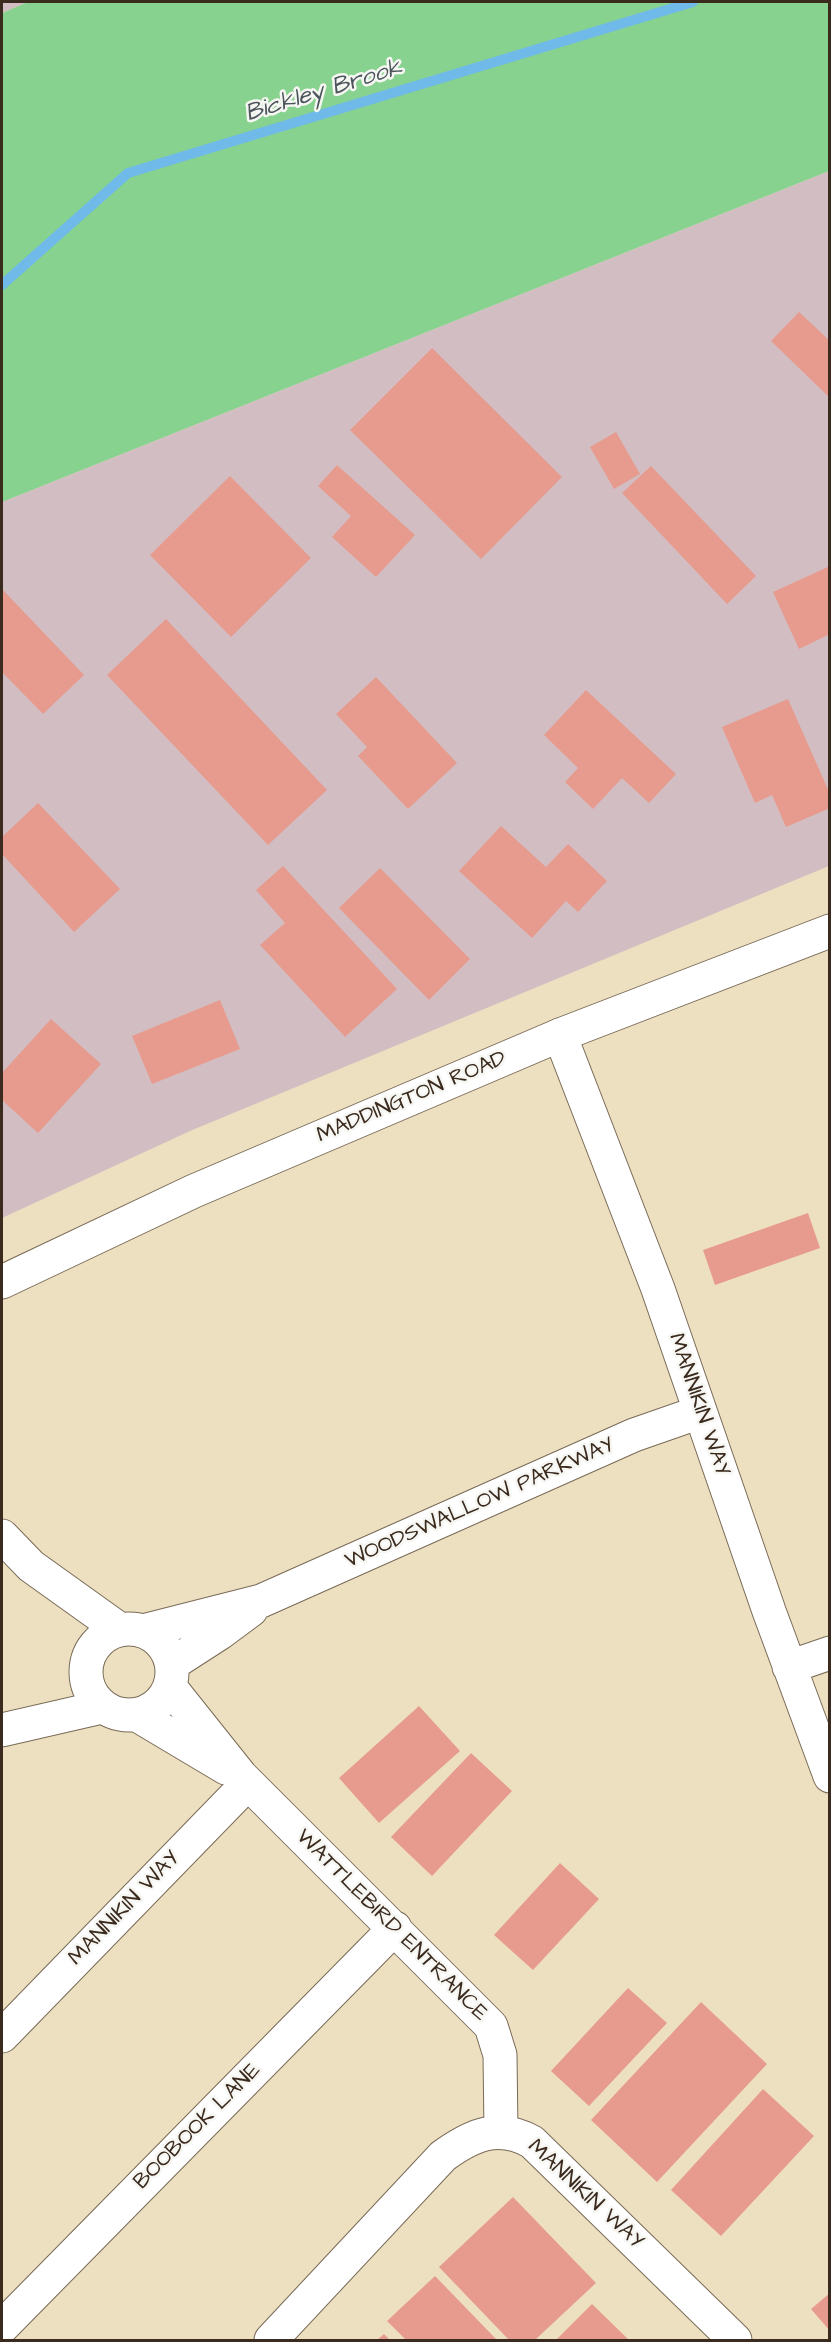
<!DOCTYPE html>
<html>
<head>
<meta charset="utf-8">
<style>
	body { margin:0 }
	#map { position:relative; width:831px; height:2342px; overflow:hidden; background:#ede0c0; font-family:"Architects Daughter",sans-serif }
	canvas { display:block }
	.frame { position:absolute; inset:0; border:3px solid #3b2a1e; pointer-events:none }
</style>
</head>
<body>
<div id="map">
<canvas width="831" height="2342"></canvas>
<div class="frame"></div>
</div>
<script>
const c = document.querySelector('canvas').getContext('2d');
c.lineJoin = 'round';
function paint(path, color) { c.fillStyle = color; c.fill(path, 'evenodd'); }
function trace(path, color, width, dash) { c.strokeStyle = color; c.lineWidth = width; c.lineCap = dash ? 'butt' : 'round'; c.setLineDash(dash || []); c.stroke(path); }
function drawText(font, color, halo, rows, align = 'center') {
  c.font = font + ' "Architects Daughter",sans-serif'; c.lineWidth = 5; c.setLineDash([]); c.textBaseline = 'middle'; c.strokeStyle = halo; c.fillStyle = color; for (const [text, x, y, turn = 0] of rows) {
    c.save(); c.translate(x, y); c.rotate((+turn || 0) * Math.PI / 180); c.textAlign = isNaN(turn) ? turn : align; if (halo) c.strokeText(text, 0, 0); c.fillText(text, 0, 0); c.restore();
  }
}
const industrial = new Path2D(`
	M2,2H28L2,13Z
	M829,171V866L190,1131L2,1218V502Z`);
const green = new Path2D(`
	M28,2H829V171L2,502V13Z`);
const stream = new Path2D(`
	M2,285L128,173L693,2`);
const building = new Path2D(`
	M799,312L830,341V398L771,341Z
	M432,348L562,477L481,559L350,430Z
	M616,432L640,474L614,489L590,447Z
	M337,465L415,535L376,577L332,537L351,516L318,486Z
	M651,466L756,576L727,604L622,493Z
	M230,476L311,558L231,637L150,555Z
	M830,566V634L799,649L773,592Z
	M2,589L84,675L43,714L2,672Z
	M166,619L327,790L268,845L107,675Z
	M376,677L457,763L408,809L358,756L367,747L336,714Z
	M586,690L676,774L649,803L622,778L593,809L565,782L578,768L544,735Z
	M788,699L830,794V808L786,827L772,795L755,803L722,727Z
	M38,803L120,889L74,932L2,854V837Z
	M501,826L546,867L568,844L607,881L578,912L566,901L532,938L459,871Z
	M283,866L397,989L345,1037L260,945L285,923L256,890Z
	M380,868L470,959L429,1000L339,908Z
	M220,1000L240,1049L152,1084L132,1036Z
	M51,1019L101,1064L38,1133L2,1100V1073Z
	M808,1213L820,1248L715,1285L703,1250Z
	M419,1706L460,1751L379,1823L339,1778Z
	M471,1753L512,1791L432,1876L391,1837Z
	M560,1863L599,1899L533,1970L494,1935Z
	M628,1988L667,2023L589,2106L551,2071Z
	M701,2002L767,2064L657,2182L591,2120Z
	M763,2089L814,2136L721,2236L671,2190Z
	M513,2197L596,2283L535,2340H509L439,2267Z
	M435,2276L497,2340H406L387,2321Z
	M830,2293V2331L811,2309Z
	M592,2304L629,2340H556Z
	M384,2334L390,2340H377Z`);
const street = new Path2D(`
	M560,1035L658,1289L769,1611L830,1776
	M2,1536L31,1566L119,1629
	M86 1672a43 43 0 1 1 86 0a43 43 0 1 1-86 0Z
	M143,1631L261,1601L634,1435L700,1412
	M172,1664L220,1633L251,1610
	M789,1667L830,1653
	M170,1687L241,1776L491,2026L500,2055L501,2132
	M137,1715L226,1768
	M2,1730L102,1707
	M2,2036L248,1783
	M2,2327L395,1928
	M271,2340L443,2156C472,2135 498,2123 532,2142L735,2340`);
const secondary = new Path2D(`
	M2,1282L194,1191L560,1035L830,931`);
const streetNames = [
	["MADDINGTON ROAD",412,1098,-23],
	["MANNIKIN WAY",698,1405,71],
	["WOODSWALLOW PARKWAY",480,1504,-24],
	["MANNIKIN WAY",125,1909,-46],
	["WATTLEBIRD ENTRANCE",391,1926,45],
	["BOOBOOK LANE",198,2127,-45],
	["MANNIKIN WAY",585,2195,43]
];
const waterNames = [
	["Bickley Brook",324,92,-17]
];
paint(industrial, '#d2bec2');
paint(green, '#88d28f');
trace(stream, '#6fbae8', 10);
paint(building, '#e79b8e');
trace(street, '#796a57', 35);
trace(secondary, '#796a57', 35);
trace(street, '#fff', 33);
trace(secondary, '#fff', 33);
drawText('22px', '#3b2a1e', '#f6f6f2', streetNames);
drawText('italic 24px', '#4b555b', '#f6f6f2', waterNames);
</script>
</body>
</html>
